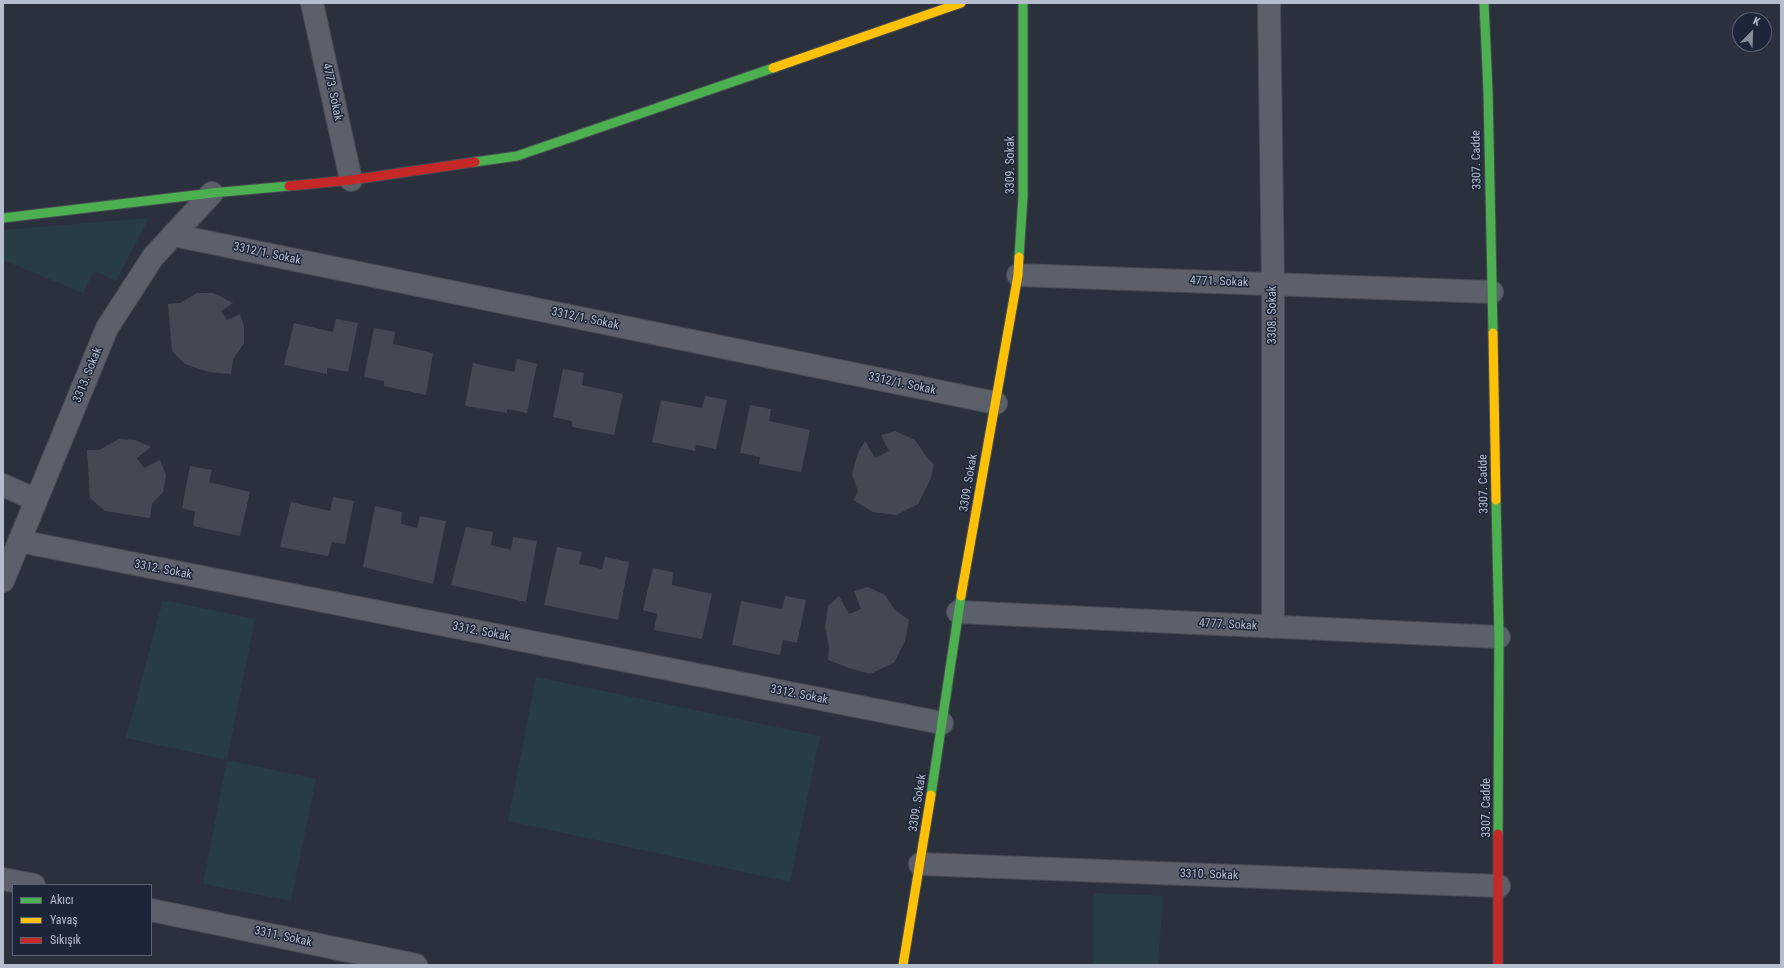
<!DOCTYPE html>
<html>
<head>
<meta charset="utf-8">
<style>
	body { margin:0 }
	#map { position:relative; width:1784px; height:968px; overflow:hidden; background:#2b313c; font-family:"Roboto Condensed",sans-serif }
	canvas { display:block }
	.frame { position:absolute; inset:0; border:4px solid #b6bdcd; pointer-events:none }
	.legend { position:absolute; left:12px; top:884px; width:140px; height:72px; box-sizing:border-box; background:#1d2638; border:1px solid #5a6274; margin:0; padding:5px 7px; list-style:none; font-size:12px; color:#b6bdcd }
	.legend li { display:flex; align-items:center; gap:8px; height:20px }
	.legend b { width:20px; border:1px solid #5a6274 }
	.north { position:absolute; left:1732px; top:12px; width:40px; height:40px; box-sizing:border-box; background:#1d2638; border:1px solid #5a6274; border-radius:50%; rotate:23deg; font-size:11px; font-weight:700; line-height:16px; text-align:center; color:#b6bdcd }
	.north::after { content:''; display:block; margin:auto; width:14px; height:18px; background:#858c9a; clip-path:polygon(50% 0,100% 100%,50% 72%,0 100%) }
</style>
</head>
<body>
<div id="map">
<canvas width="1784" height="968"></canvas>
<div class="frame"></div>
<ul class="legend">
<li><b style="height:5px;background:#4caf50"></b>Akıcı</li>
<li><b style="height:5px;background:#ffc107"></b>Yavaş</li>
<li><b style="height:5px;background:#c62828"></b>Sıkışık</li>
</ul>
<div class="north">K</div>
</div>
<script>
const c = document.querySelector('canvas').getContext('2d');
c.lineJoin = 'round';
function paint(path, color) { c.fillStyle = color; c.fill(path, 'evenodd'); }
function trace(path, color, width, dash) { c.strokeStyle = color; c.lineWidth = width; c.lineCap = dash ? 'butt' : 'round'; c.setLineDash(dash || []); c.stroke(path); }
function drawText(font, color, halo, rows, align = 'center') {
  c.font = font + ' "Roboto Condensed",sans-serif'; c.lineWidth = 3; c.setLineDash([]); c.textBaseline = 'middle'; c.strokeStyle = halo; c.fillStyle = color; for (const [text, x, y, turn = 0] of rows) {
    c.save(); c.translate(x, y); c.rotate((+turn || 0) * Math.PI / 180); c.textAlign = isNaN(turn) ? turn : align; if (halo) c.strokeText(text, 0, 0); c.fillText(text, 0, 0); c.restore();
  }
}
const green = new Path2D(`
	M149,218L116,281L94,271L83,293L3,260V230Z
	M163,600L255,619L227,760L316,779L291,901L203,884L227,760L126,738Z
	M536,677L820,736L790,882L508,821Z
	M1094,893L1163,896L1158,965H1093Z`);
const building = new Path2D(`
	M197,293H214L233,303L221,311L227,320L240,314L244,326V343L233,360L231,374L209,372L185,364L172,351L168,304L180,303Z
	M336,319L358,323L348,372L327,368V374L284,365L294,323L333,332Z
	M374,328L395,332L393,344L433,353L426,395L384,386V381L364,377Z
	M517,359L537,364L527,413L507,409V413L465,406L473,363L514,372Z
	M563,369L584,373L582,385L623,394L614,435L572,427V421L553,417Z
	M705,396L727,400L716,449L696,445L695,451L652,442L661,400L702,408Z
	M750,405L771,409L769,421L810,430L801,472L759,464L760,457L740,453Z
	M895,431L915,440L928,459L934,464L931,478L918,504L896,515L873,512L853,500L858,492L852,474L858,453L865,441L875,458L889,451L881,435Z
	M119,439L135,440L151,447L137,458L144,468L160,460L166,475L163,492L152,504L150,518L105,511L90,498L87,450H99Z
	M190,466L212,470L209,482L250,492L240,536L193,526L195,512L182,508Z
	M333,497L354,501L345,544L332,542L328,556L280,547L291,502L330,511Z
	M375,506L402,512L401,524L417,528L420,516L446,521L433,584L363,567Z
	M466,527L493,532L491,545L511,550L513,537L537,541L526,602L451,585Z
	M557,547L582,552L579,564L602,569L605,557L629,562L618,620L544,605Z
	M653,568L673,572L672,585L712,594L702,639L654,630L657,614L643,610Z
	M868,587L885,595L895,610L909,620L905,641L894,663L870,674L849,668L828,660L829,647L825,627L828,606L839,596L849,614L861,609L854,591Z
	M785,596L806,600L797,643L783,640L780,655L732,645L741,601L782,609Z`);
const street = new Path2D(`
	M312,3L351,180
	M1269,3L1273,284V627
	M173,235L996,403
	M1018,275L1492,292
	M3,485L36,500
	M19,541L942,723
	M3,581L107,328L153,257L212,193
	M958,612L1499,637
	M920,864L1499,886
	M3,879L34,885
	M151,910L416,965`);
const fast = new Path2D(`
	M1484,3L1488,91L1493,333
	M475,162L517,156L773,68
	M3,218L212,193L289,186
	M1019,257L1023,197V3
	M1496,500L1499,637L1498,834
	M931,795L961,596`);
const slow = new Path2D(`
	M773,68L961,3
	M1493,333L1496,500
	M961,596L1018,275L1019,257
	M903,965L931,795`);
const jam = new Path2D(`
	M289,186L351,180L475,162
	M1498,965V834`);
const streetNames = [
	["4773. Sokak",332,92,78],
	["3307. Cadde",1477,160,-91],
	["3309. Sokak",1011,165,-90],
	["3312/1. Sokak",267,254,12],
	["4771. Sokak",1219,282,2],
	["3308. Sokak",1273,315,-90],
	["3312/1. Sokak",585,319,12],
	["3313. Sokak",88,375,-68],
	["3312/1. Sokak",902,384,12],
	["3309. Sokak",969,483,-80],
	["3307. Cadde",1484,484,-91],
	["3312. Sokak",163,570,11],
	["4777. Sokak",1228,625,3],
	["3312. Sokak",481,632,11],
	["3312. Sokak",799,695,11],
	["3309. Sokak",918,803,-81],
	["3307. Cadde",1487,808,-90],
	["3310. Sokak",1209,875,2],
	["3311. Sokak",283,937,12]
];
paint(green, '#273c43');
paint(building, '#434852');
trace(street, '#484c55', 24);
trace(fast, '#484c55', 11);
trace(slow, '#484c55', 11);
trace(jam, '#484c55', 11);
trace(street, '#5c606a', 22);
trace(fast, '#4caf50', 9);
trace(slow, '#ffc107', 9);
trace(jam, '#c62828', 9);
drawText('12px', '#b6bdcd', '#1d2638', streetNames);
</script>
</body>
</html>
